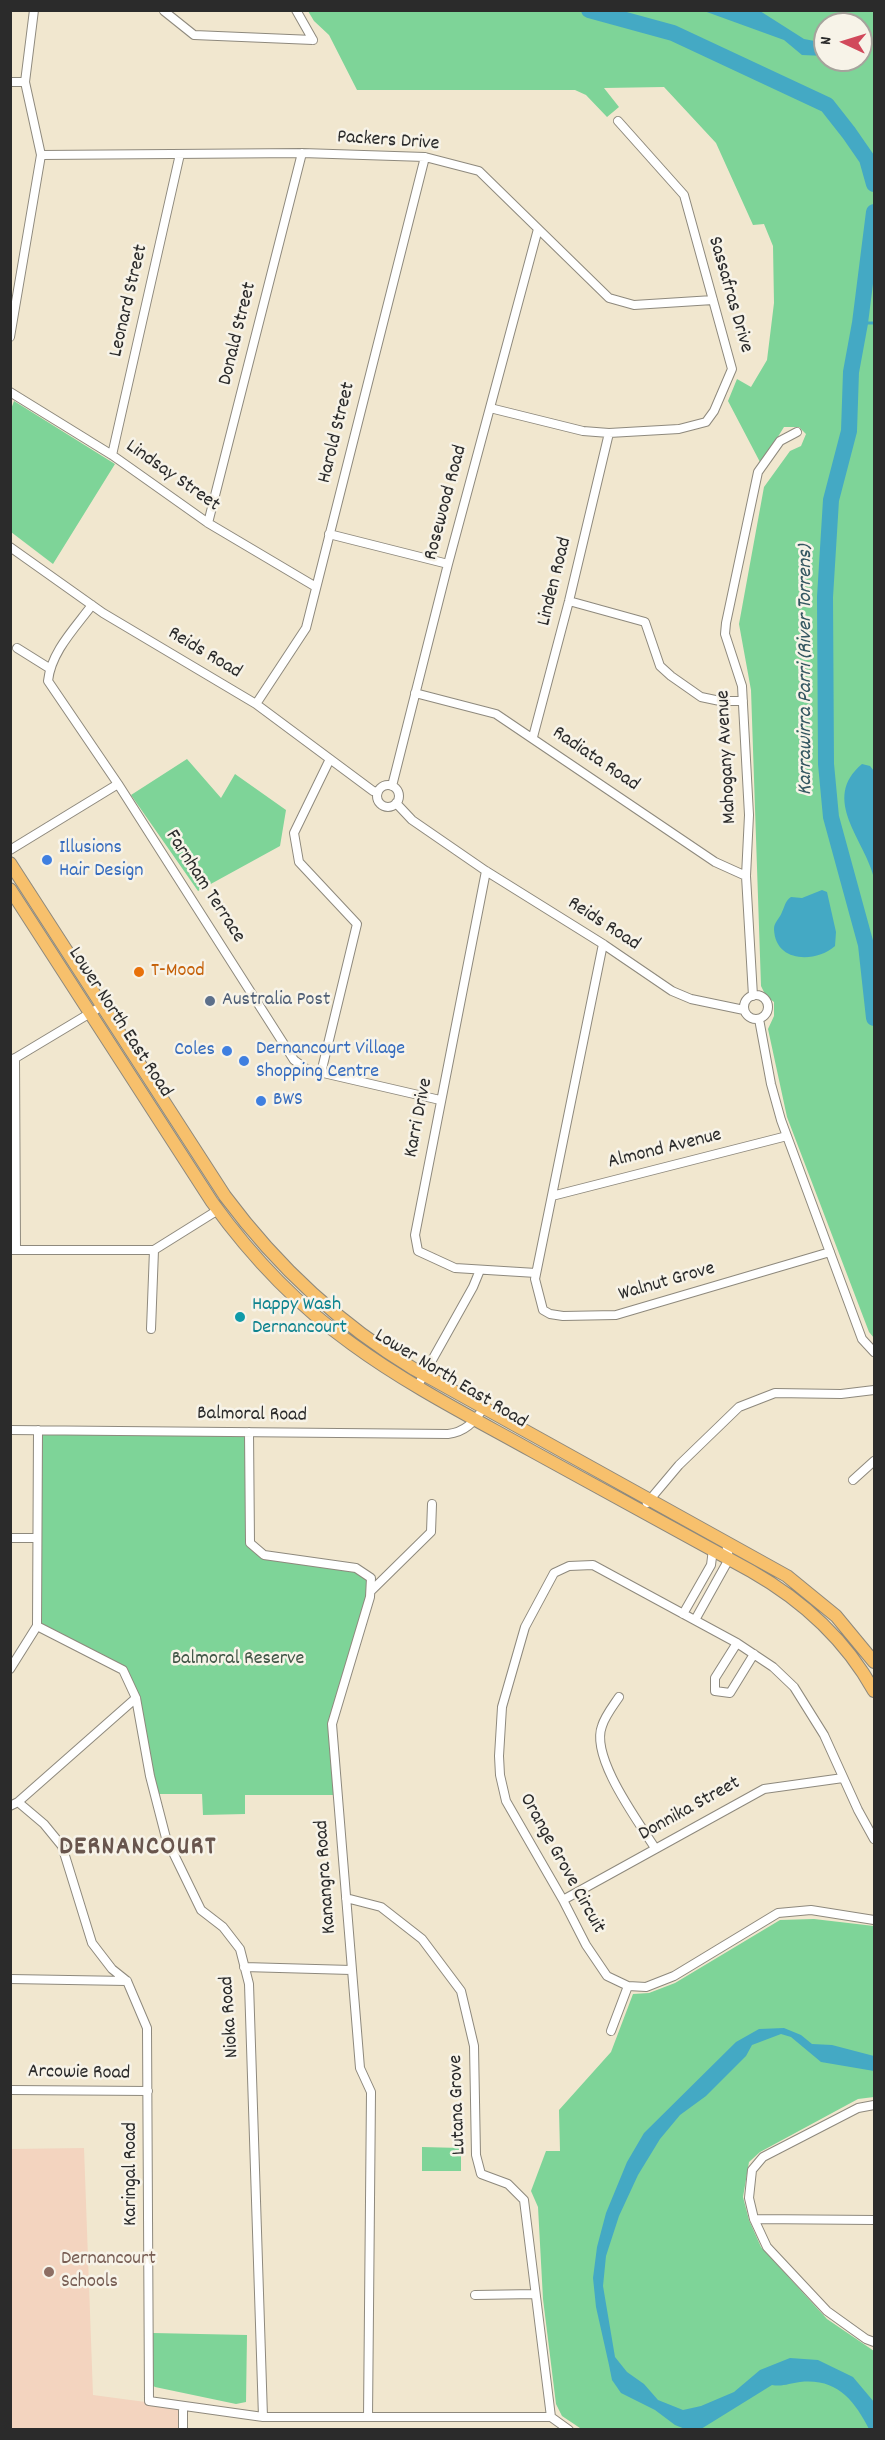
<!DOCTYPE html>
<html>
<head>
<meta charset="utf-8">
<style>
	body { margin:0 }
	#map { position:relative; width:885px; height:2440px; overflow:hidden; background:#f1e7cf; font-family:Dekko,sans-serif }
	canvas { display:block }
	.frame { position:absolute; inset:0; border:12px solid #2b2b2b; pointer-events:none }
	.north { position:absolute; left:813px; top:12px; width:60px; height:60px; box-sizing:border-box; background:#f7f3e8; border:2px solid #a5a39c; border-radius:50%; rotate:274deg; font-size:16px; font-weight:700; line-height:24px; text-align:center; color:#2b2b2b }
	.north::after { content:''; display:block; margin:auto; width:21px; height:27px; background:#d1495b; clip-path:polygon(50% 0,100% 100%,50% 72%,0 100%) }
</style>
</head>
<body>
<div id="map">
<canvas width="885" height="2440"></canvas>
<div class="frame"></div>
<div class="north">N</div>
</div>
<script>
const c = document.querySelector('canvas').getContext('2d');
c.lineJoin = 'round';
function paint(path, color) { c.fillStyle = color; c.fill(path, 'evenodd'); }
function trace(path, color, width, dash) { c.strokeStyle = color; c.lineWidth = width; c.lineCap = dash ? 'butt' : 'round'; c.setLineDash(dash || []); c.stroke(path); }
function drawText(font, color, halo, rows, align = 'center') {
  c.font = font + ' Dekko,sans-serif'; c.lineWidth = 5; c.setLineDash([]); c.textBaseline = 'middle'; c.strokeStyle = halo; c.fillStyle = color; for (const [text, x, y, turn = 0] of rows) {
    c.save(); c.translate(x, y); c.rotate((+turn || 0) * Math.PI / 180); c.textAlign = isNaN(turn) ? turn : align; if (halo) c.strokeText(text, 0, 0); c.fillText(text, 0, 0); c.restore();
  }
}
const built = new Path2D(`
	M84,2148L93,2395L183,2407V2429H11L10,2149Z`);
const green = new Path2D(`
	M308,11H874V1338L869,1332L787,1117L768,1029L774,1016V1002L766,996L761,986L751,690L739,624L764,487L790,451L801,446L806,434L799,427H784L761,464L728,401L737,379L751,387L767,360L774,303L773,246L764,224L753,225L716,143L664,87L604,88L619,107L607,117L586,95L575,90H357L329,35L314,21ZM825,24H861V60H825Z
	M14,401L115,464L53,564L11,532L10,412Z
	M187,759L221,798L235,774L286,810L280,846L198,891L131,795Z
	M38,1430L249,1432L250,1543L265,1555L356,1568L371,1578L370,1597L332,1724L337,1795H245V1814L203,1815L202,1794H155L136,1698L123,1670L37,1626Z
	M814,1919L874,1926V2097L858,2099L760,2152L749,2162L743,2197L749,2220L761,2247L827,2319L874,2351V2429L583,2430L562,2416L556,2404L543,2299L538,2207L531,2191L546,2151H560L559,2110L611,2052L633,1994L649,1993L675,1983L780,1920Z
	M422,2147L461,2148V2171H422Z
	M153,2333L247,2335L246,2402L236,2404L155,2387L152,2385Z`);
const water = new Path2D(`
	M704,11H760L804,39L825,43V56L802,55L784,40Z
	M862,764L870,766L874,771V878C865,840 820,799 862,764Z
	M822,890L827,892L836,932L835,946C816,963 775,963 774,929C774,922 780,918 782,912C785,906 785,901 791,897L802,898Z
	M784,2028L801,2035L812,2044L832,2045L874,2056V2071L821,2062L791,2037L781,2034L752,2045L746,2056L706,2096L680,2115L660,2139L638,2175L619,2216L606,2256L603,2286L615,2357L627,2372L644,2384L658,2400L683,2410L701,2406L734,2392L760,2370L790,2358L818,2360L853,2377L874,2402V2429H869C854,2400 837,2378 800,2382C790,2383 783,2387 772,2385L701,2429H685L675,2425L655,2410L621,2393L612,2380L609,2365L596,2307L593,2278L597,2247L606,2213L627,2162L644,2133L736,2042L759,2029Z`);
const stream = new Path2D(`
	M860,323H874`);
const river = new Path2D(`
	M589,10L673,33L827,105L849,133L867,159L874,184
	M874,212L860,323L851,372L849,431L831,500L825,597L826,764L831,817L866,945L874,1018`);
const street = new Path2D(`
	M296,10L313,40
	M164,11L194,35L313,40
	M10,82H25
	M41,155L302,153L425,157L479,171L609,298L634,305L713,300
	M10,337L41,155L25,82L34,10
	M10,392L112,455L208,523L316,587
	M490,408L583,431L609,433L679,429L706,422L714,411L732,369L684,195L618,121
	M112,455L180,154
	M208,523L302,153
	M329,534L448,564
	M10,547L103,613L256,704L373,791L378,792
	M569,601L645,622L660,666L671,676L701,697L720,701H743
	M92,605C75,628 51,652 48,681L118,784L294,1060L306,1069L440,1100
	M17,648L49,668
	M415,693L496,714L715,862L746,876
	M256,704L306,628L425,157
	M533,737L569,601L609,433
	M377 796a11 11 0 1 1 22 0a11 11 0 1 1-22 0Z
	M392,786L448,564L538,229
	M396,803L412,820L486,871L603,944L672,991L691,999L744,1010
	M10,850L118,784
	M486,871L415,1235L418,1251L455,1268L536,1273
	M603,944L535,1279L543,1310L550,1314L563,1316L616,1315L830,1252
	M744 1007a12 12 0 1 1 24 0a12 12 0 1 1-24 0Z
	M753,996L746,876L749,815L742,686L725,634L726,623L758,472L780,441L797,432
	M759,1019L771,1084L781,1120L862,1339L874,1352
	M15,1058L16,1250
	M12,1060L102,1006
	M321,1073L357,924L299,862L294,833L329,761
	M552,1196L787,1136
	M10,1250H154L218,1210
	M151,1329L154,1250
	M417,1387L473,1287L480,1270
	M10,1430L448,1434C465,1432 474,1422 483,1409
	M249,1432L250,1543L264,1555L356,1568L371,1578L370,1597L332,1724L360,2068L371,2092L368,2417
	M853,1480L874,1461
	M647,1503L679,1465L739,1407L775,1393L841,1394L874,1390
	M10,1538H37
	M371,1591L431,1532L432,1504
	M683,1614L711,1565L713,1549
	M695,1620L729,1559L726,1542
	M37,1626L123,1670L136,1698L150,1776L166,1838L201,1910L223,1927L240,1949L249,1984L263,2417
	M737,1643L715,1678V1691L730,1693L754,1654
	M10,1669L37,1626L38,1430
	M619,1697C613,1706 605,1716 602,1726C590,1757 638,1821 655,1848
	M18,1802L44,1824L62,1846L92,1943L112,1969L127,1981L147,2028L149,2401L263,2417H551
	M10,1806L18,1802L136,1698
	M874,1839L858,1810L824,1735L794,1687L773,1667L737,1643L593,1565L569,1566L554,1573L525,1627L502,1707L499,1756L500,1775L506,1801L563,1900L586,1945L607,1976L628,1986L646,1987L674,1976L778,1913L811,1910L874,1920
	M346,1898L381,1907L422,1939L461,1991L474,2046L476,2155L481,2174L508,2184L524,2200L551,2417
	M563,1900L764,1789L843,1778
	M244,1967L351,1970
	M10,1979L127,1981
	M611,2031L628,1986
	M10,2090L148,2091
	M874,2105L858,2108L763,2157L752,2170L749,2198L754,2219L767,2247L827,2311L866,2339L874,2342
	M754,2219L874,2220
	M475,2295L535,2294
	M183,2407V2430
	M551,2417L569,2430`);
const primary = new Path2D(`
	M10,863L225,1196C277,1266 339,1324 414,1369L787,1576L836,1616L874,1662
	M10,889L212,1202C251,1256 297,1305 352,1344C408,1385 471,1417 532,1451C605,1491 678,1531 751,1571C802,1600 845,1639 874,1691`);
const markers = [
	[47,860,6,"#3f7fe0"],
	[139,972,6,"#e8710a"],
	[210,1001,6,"#5c6f8a"],
	[227,1051,6,"#3f7fe0"],
	[244,1061,6,"#3f7fe0"],
	[261,1101,6,"#3f7fe0"],
	[240,1317,6,"#0f9aa8"],
	[49,2272,6,"#8d6e63"]
];
const streetNames = [
	["Packers Drive",388,142,4],
	["Sassafras Drive",729,295,74],
	["Leonard Street",130,301,-77],
	["Donald Street",239,334,-76],
	["Harold Street",338,433,-76],
	["Lindsay Street",172,477,35],
	["Rosewood Road",447,503,-75],
	["Linden Road",556,582,-76],
	["Reids Road",204,654,31],
	["Mahogany Avenue",728,757,-93],
	["Radiata Road",595,760,34],
	["Farnham Terrace",204,887,57],
	["Reids Road",603,925,33],
	["Lower North East Road",119,1023,57],
	["Karri Drive",420,1118,-79],
	["Almond Avenue",665,1150,-14],
	["Walnut Grove",667,1283,-16],
	["Lower North East Road",450,1380,31],
	["Balmoral Road",252,1416,1],
	["Donnika Street",690,1810,-29],
	["Orange Grove Circuit",561,1864,61],
	["Kanangra Road",327,1877,-94],
	["Nioka Road",231,2017,-94],
	["Arcowie Road",79,2074,1],
	["Lutana Grove",459,2105,-92],
	["Karingal Road",132,2174,-90]
];
const shopNames = [
	["Illusions",59,849],
	["Hair Design",59,872],
	["Dernancourt Village",256,1050],
	["Shopping Centre",256,1073],
	["Coles",215,1051,"right"],
	["BWS",273,1101]
];
const foodNames = [
	["T-Mood",151,972]
];
const serviceNames = [
	["Australia Post",222,1001]
];
const cultureNames = [
	["Happy Wash",252,1306],
	["Dernancourt",252,1329]
];
const parkNames = [
	["Balmoral Reserve",238,1660]
];
const educationNames = [
	["Dernancourt",61,2260],
	["Schools",61,2283]
];
const waterNames = [
	["Karrawirra Parri (River Torrens)",807,670,-90]
];
const districtNames = [
	["DERNANCOURT",138,1849]
];
paint(built, '#f3d4bf');
paint(green, '#7ed498');
paint(water, '#44a9c4');
trace(stream, '#44a9c4', 3);
trace(river, '#44a9c4', 16);
trace(street, '#8e897d', 10);
trace(primary, '#8e897d', 14);
trace(street, '#fff', 8);
trace(primary, '#f7c06c', 12);
for (const [x, y, r, color] of markers) { const dot = new Path2D(); dot.arc(x, y, r, 0, 2 * Math.PI); c.fillStyle = color; c.fill(dot); trace(dot, '#f7f3e8', 2); }
drawText('20px', '#2b2b2b', '#f7f3e8', streetNames);
drawText('20px', '#366cbe', '#f7f3e8', shopNames, 'left');
drawText('20px', '#c56008', '#f7f3e8', foodNames, 'left');
drawText('20px', '#4e5e75', '#f7f3e8', serviceNames, 'left');
drawText('20px', '#0d838f', '#f7f3e8', cultureNames, 'left');
drawText('20px', '#405546', '#f7f3e8', parkNames);
drawText('20px', '#785e54', '#f7f3e8', educationNames, 'left');
drawText('italic 21px', '#345761', '#f7f3e8', waterNames);
c.letterSpacing = '1.5px';
drawText('bold 26px', '#68554d', '#f7f3e8', districtNames);
c.letterSpacing = '0px';
</script>
</body>
</html>
